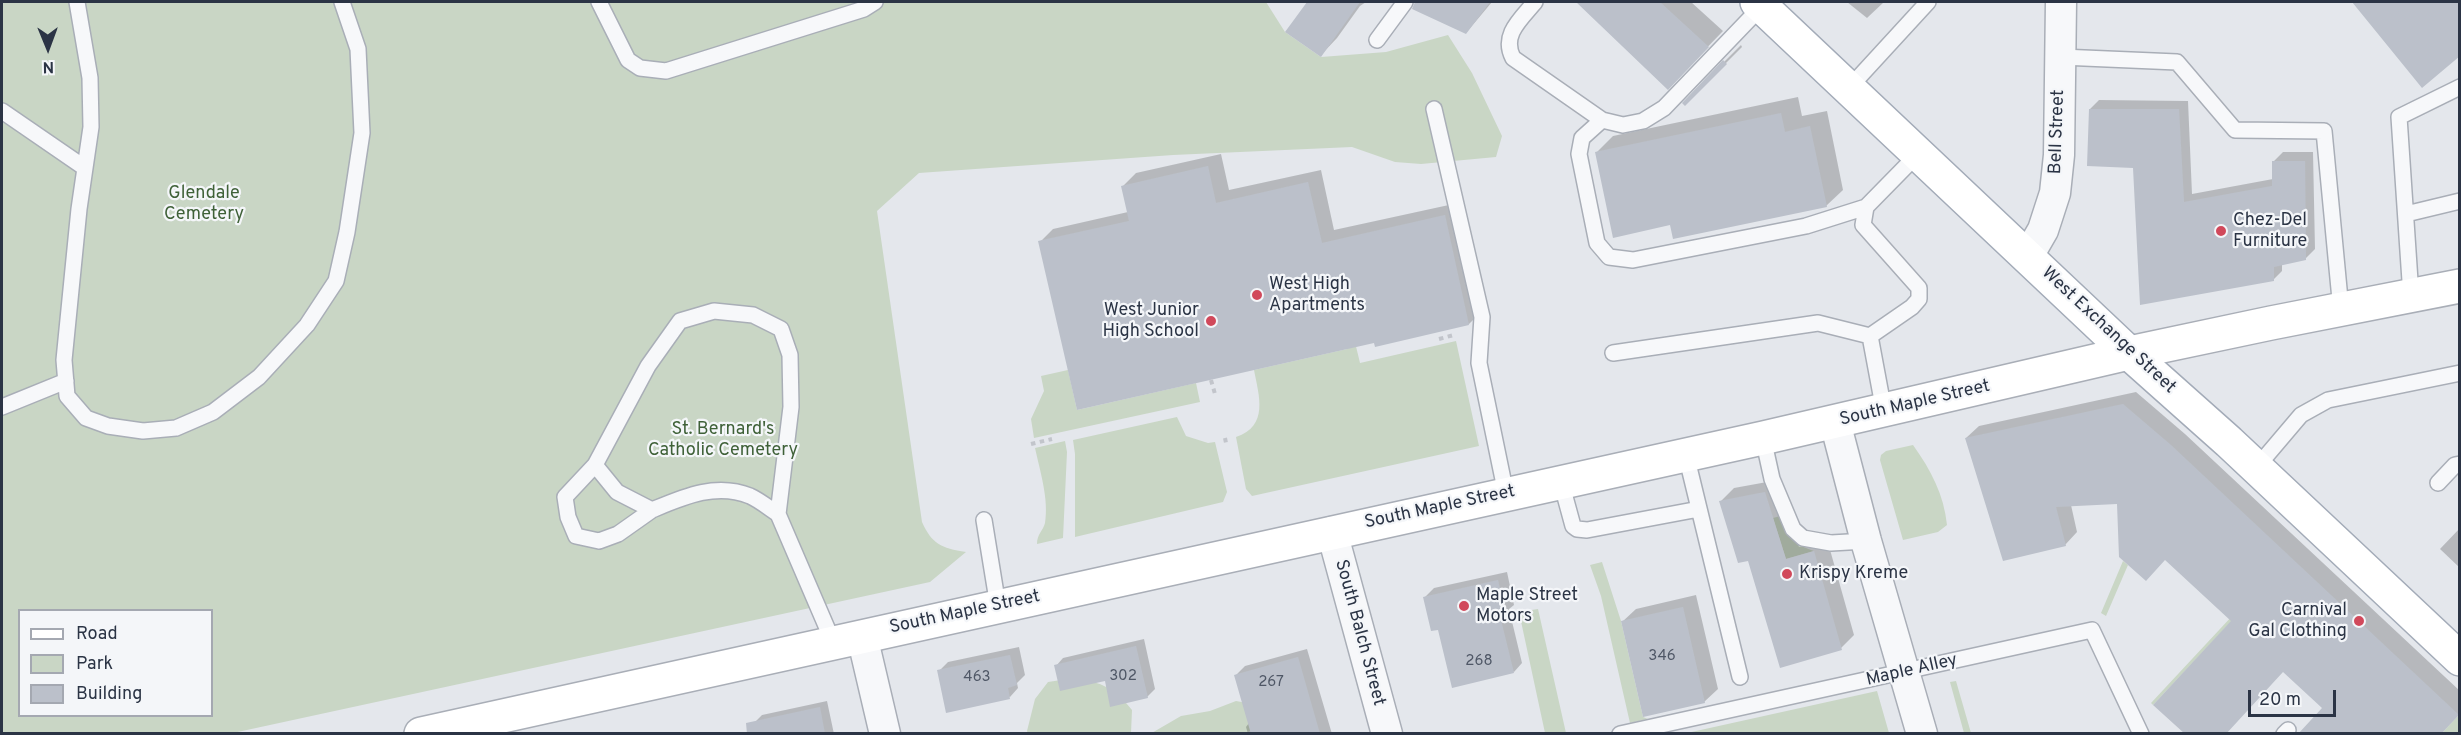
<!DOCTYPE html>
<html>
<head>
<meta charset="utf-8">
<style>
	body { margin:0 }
	#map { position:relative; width:2461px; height:735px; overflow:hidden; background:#e4e7ec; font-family:Overpass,sans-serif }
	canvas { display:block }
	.frame { position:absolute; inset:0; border:3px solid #2b3445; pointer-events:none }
	.legend { position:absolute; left:18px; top:609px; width:195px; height:108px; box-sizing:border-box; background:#f4f6f9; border:2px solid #a4a8b1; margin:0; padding:8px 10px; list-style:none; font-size:18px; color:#2b3445 }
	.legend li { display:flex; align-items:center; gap:12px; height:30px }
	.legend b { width:30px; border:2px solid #a4a8b1 }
	.north { position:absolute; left:18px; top:18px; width:60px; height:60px; -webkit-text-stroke:4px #f4f6f9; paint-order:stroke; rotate:179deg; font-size:16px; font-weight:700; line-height:24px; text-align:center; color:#2b3445 }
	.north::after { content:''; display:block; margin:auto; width:21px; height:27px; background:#2b3445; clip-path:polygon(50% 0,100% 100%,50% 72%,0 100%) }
	.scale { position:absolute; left:2248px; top:690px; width:88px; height:27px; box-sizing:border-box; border:3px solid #2b3445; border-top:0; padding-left:8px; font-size:18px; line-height:21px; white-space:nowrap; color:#2b3445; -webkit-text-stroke:4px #f4f6f9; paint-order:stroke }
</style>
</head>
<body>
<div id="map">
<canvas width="2461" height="735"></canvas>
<div class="frame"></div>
<ul class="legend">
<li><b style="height:8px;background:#fff"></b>Road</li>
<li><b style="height:16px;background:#c9d6c5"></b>Park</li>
<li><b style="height:16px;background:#bbc0ca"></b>Building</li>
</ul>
<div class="north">N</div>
<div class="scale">20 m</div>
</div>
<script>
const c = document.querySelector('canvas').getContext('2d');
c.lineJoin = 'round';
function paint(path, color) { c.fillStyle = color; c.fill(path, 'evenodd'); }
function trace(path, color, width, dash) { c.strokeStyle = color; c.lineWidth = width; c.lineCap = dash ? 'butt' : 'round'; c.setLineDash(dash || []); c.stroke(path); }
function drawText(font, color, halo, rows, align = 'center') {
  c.font = font + ' Overpass,sans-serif'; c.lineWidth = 4.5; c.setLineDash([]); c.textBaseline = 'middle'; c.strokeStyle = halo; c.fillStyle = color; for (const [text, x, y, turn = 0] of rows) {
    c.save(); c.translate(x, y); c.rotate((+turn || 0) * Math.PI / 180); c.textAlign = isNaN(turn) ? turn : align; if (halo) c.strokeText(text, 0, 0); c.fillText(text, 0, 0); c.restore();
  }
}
const green = new Path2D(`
	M2,2H1266L1285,32L1321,57L1386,52L1448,35L1472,73L1502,136L1496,157L1421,164L1395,162L1352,147L1173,155L919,173L877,211L922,522C932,544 941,548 966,552L930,582L233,733H2ZM20,610H212V716H20Z
	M1347,309L1360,363L1456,341L1479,446L1252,496L1246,489L1236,437C1269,426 1259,396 1254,370L1347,349L1339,310Z
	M1068,370L1077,410L1196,383L1200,402L1034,438L1031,419L1044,391L1041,376Z
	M1177,417L1186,436L1208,443L1215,442L1227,492L1223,502L1075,537V454L1073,440Z
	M1065,441L1067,452L1063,538L1037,544C1037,534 1043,531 1045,523C1049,499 1040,471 1035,448Z
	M1913,445C1931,470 1944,495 1947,525L1938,532L1903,540L1880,460L1881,455L1886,451Z
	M1780,516C1787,535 1795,545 1814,551L1786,559L1773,518Z
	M2288,556L2291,558L2153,705L2151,703Z
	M2123,561L2128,565L2106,616L2101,613Z
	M1602,562L1621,621L1643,717L1648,719L1630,723L1601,596L1590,565Z
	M1538,609L1566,733H1545L1519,612Z
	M1068,679C1099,681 1112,685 1132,710L1131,733L1028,734L1027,731L1035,699L1048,682Z
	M1956,681L1971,733H1964L1950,682Z
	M1877,691L1889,733H1687Z
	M1236,701L1247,703L1253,730L1245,733L1150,734L1181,716L1210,711Z
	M2459,715V733L2441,734Z`);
const shadow = new Path2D(`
	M1309,2H1366L1360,6L1337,38L1321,55L1287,32Z
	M1426,2H1492L1466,33L1419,11Z
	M1578,2H1691L1723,31L1668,88Z
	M1847,2H1884L1867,18Z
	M2354,2H2458V6L2422,86Z
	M1741,45L1742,47L1685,104L1724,62Z
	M1798,97L1802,116L1827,111L1843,190L1826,206L1671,224L1597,152L1613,136Z
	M2099,100L2188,101L2192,194L2273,179L2274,161L2283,152H2313L2315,249L2306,258L2282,263V271L2273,280L2135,166L2090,109Z
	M1221,154L1229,190L1321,170L1334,230L1458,203L1482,311L1469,324L1375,341L1040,242L1053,229L1128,212L1123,186L1136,173Z
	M2136,392L2185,434L2460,691V713L2440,734L2324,708L2233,621L2119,502L2071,505L2077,532L2065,545L1966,438L1979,426Z
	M1778,480L1799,547L1827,539L1854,635L1841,648L1749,559L1721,501L1734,488Z
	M2460,528V568L2440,549Z
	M1507,572L1514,605L1509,609L1522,663L1514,672L1439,628L1425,597L1434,588Z
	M1696,595L1718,689L1704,702L1622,622L1636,609Z
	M1144,639L1155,689L1147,697L1106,679L1056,666L1063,658Z
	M1019,647L1025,675L1017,683L1018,688L1010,697L939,671L948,662Z
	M1307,649L1332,734H1248L1246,727L1249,723L1236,675L1245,666Z
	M827,701L834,734H758L755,722L762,715Z`);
const building = new Path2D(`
	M1307,2H1360L1321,57L1285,32Z
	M1415,2H1490L1466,34L1412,9Z
	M1576,2H1660L1709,47L1668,90Z
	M2352,2H2460V56L2422,88Z
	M1723,60L1727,64L1685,106L1682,103Z
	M2089,109H2179L2184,202L2272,186V161H2305L2306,260L2274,267V281L2140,305L2133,168L2087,166Z
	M1781,113L1785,132L1810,126L1827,207L1673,239L1670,225L1613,238L1595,152Z
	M1208,166L1216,203L1308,182L1322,243L1445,215L1469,325L1375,347L1374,343L1077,410L1038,241L1129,221L1121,186Z
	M2123,404L2171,445L2459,715L2441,734H2298L2322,708L2283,672L2226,734H2185L2153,705L2231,621L2165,560L2146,581L2119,557L2117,504L2056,507L2066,546L2003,561L1965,438Z
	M1765,492L1786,559L1814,551L1842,650L1780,668L1748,561L1738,563L1719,501Z
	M1498,580L1506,615L1500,616L1514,673L1452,688L1438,630L1431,631L1423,597Z
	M1683,607L1705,703L1643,717L1621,621Z
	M1136,646L1148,698L1110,707L1105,681L1060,691L1054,665Z
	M1010,655L1017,685L1008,688L1010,699L946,713L937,670Z
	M1298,657L1320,734H1251L1234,675Z
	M820,707L825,734H747L746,723Z`);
const path = new Path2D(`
	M1439,339L1454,335
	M1211,380L1215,394
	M1225,438L1226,443
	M1031,444L1052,439`);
const service = new Path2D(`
	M77,2L90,78L91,127L79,209L64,360L67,396L86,418L108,426L143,431L176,428L213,412L259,377L307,325L336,281L347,232L362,133L358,49L342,2
	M599,2L628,60L640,68L666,71L864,9L875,2
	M1535,2C1521,19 1501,35 1513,58L1602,120L1623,125L1643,121L1664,108L1762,6
	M1377,40L1405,2
	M2061,57L2177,62L2235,130L2324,131L2341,310
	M1849,88L1928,2
	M1434,109L1482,317L1479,363L1506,494
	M2,111L85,168
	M1602,120L1582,138L1579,154L1597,243L1609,257L1633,260L1806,226L1866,207
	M2406,214L2460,201
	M2411,296L2399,117L2460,87
	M1613,353L1818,323L1870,336
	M2,407L66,381
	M1884,411L1870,336L1912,307L1919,299V288L1863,225L1866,207L1918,154
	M1763,438L1772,479L1793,529L1803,538L1831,543L1866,541
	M1686,455L1740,677
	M595,465L565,497L568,517L576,536L599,541L618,534L652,510
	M2256,468L2301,415L2328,400L2460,373
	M1561,482L1573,526L1577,529L1587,530L1699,509
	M2438,483L2455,465L2460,464
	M778,514C769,508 759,500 750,496C716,482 683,497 652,510L617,492L595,465L648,366L680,321L714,311L753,315L781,329L790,355L791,407L778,514L833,642
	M984,520L998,606
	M1620,734L2092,630L2141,734
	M2284,734L2288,730`);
const minor = new Path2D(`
	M2028,256L2043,230L2055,193L2059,155L2061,2
	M1835,422L1866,541L1922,734
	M1332,532L1387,734
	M862,636L885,734`);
const secondary = new Path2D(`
	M421,734L1763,438L2129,353L2271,323L2460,286`);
const primary = new Path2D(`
	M1757,2L2129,353L2229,442L2460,659`);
const markers = [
	[2221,231,6,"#d1495b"],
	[1257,295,6,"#d1495b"],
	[1211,321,6,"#d1495b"],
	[1787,574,6,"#d1495b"],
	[1464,606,6,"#d1495b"],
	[2359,621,6,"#d1495b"]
];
const numberNames = [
	["346",1662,657],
	["268",1479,662],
	["302",1123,677],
	["463",977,678],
	["267",1271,683]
];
const streetNames = [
	["Bell Street",2058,132,-88],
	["West Exchange Street",2108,331,43],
	["South Maple Street",1915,404,-13],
	["South Maple Street",1440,508,-12],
	["South Maple Street",965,613,-12],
	["South Balch Street",1359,633,75],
	["Maple Alley",1912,671,-13]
];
const parkNames = [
	["Glendale",204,194],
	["Cemetery",204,215],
	["St. Bernard's",723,430],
	["Catholic Cemetery",723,451]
];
const poiNames = [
	["Chez-Del",2233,221],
	["Furniture",2233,242],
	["West High",1269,285],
	["Apartments",1269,306],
	["West Junior",1199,311,"right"],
	["High School",1199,332,"right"],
	["Krispy Kreme",1799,574],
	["Maple Street",1476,596],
	["Motors",1476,617],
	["Carnival",2347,611,"right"],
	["Gal Clothing",2347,632,"right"]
];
paint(green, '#c9d6c5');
paint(shadow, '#0003');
paint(building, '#bbc0ca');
trace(service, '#a9aeb7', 18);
trace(minor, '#a9aeb7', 33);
trace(secondary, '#a9aeb7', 36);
trace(primary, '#a3abb8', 36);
trace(path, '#c2c5cb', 4, [4.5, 4.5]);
trace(service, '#f7f8fa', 15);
trace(minor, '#f7f8fa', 30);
trace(secondary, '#fff', 33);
trace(primary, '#fff', 33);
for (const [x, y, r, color] of markers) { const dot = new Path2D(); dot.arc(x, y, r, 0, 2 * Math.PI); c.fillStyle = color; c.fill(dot); trace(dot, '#f4f6f9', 2); }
drawText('15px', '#4f5766', null, numberNames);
drawText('18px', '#2b3445', '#f4f6f9', streetNames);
drawText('18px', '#3f6138', '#f4f6f9', parkNames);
drawText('18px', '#2b3445', '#f4f6f9', poiNames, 'left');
</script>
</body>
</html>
